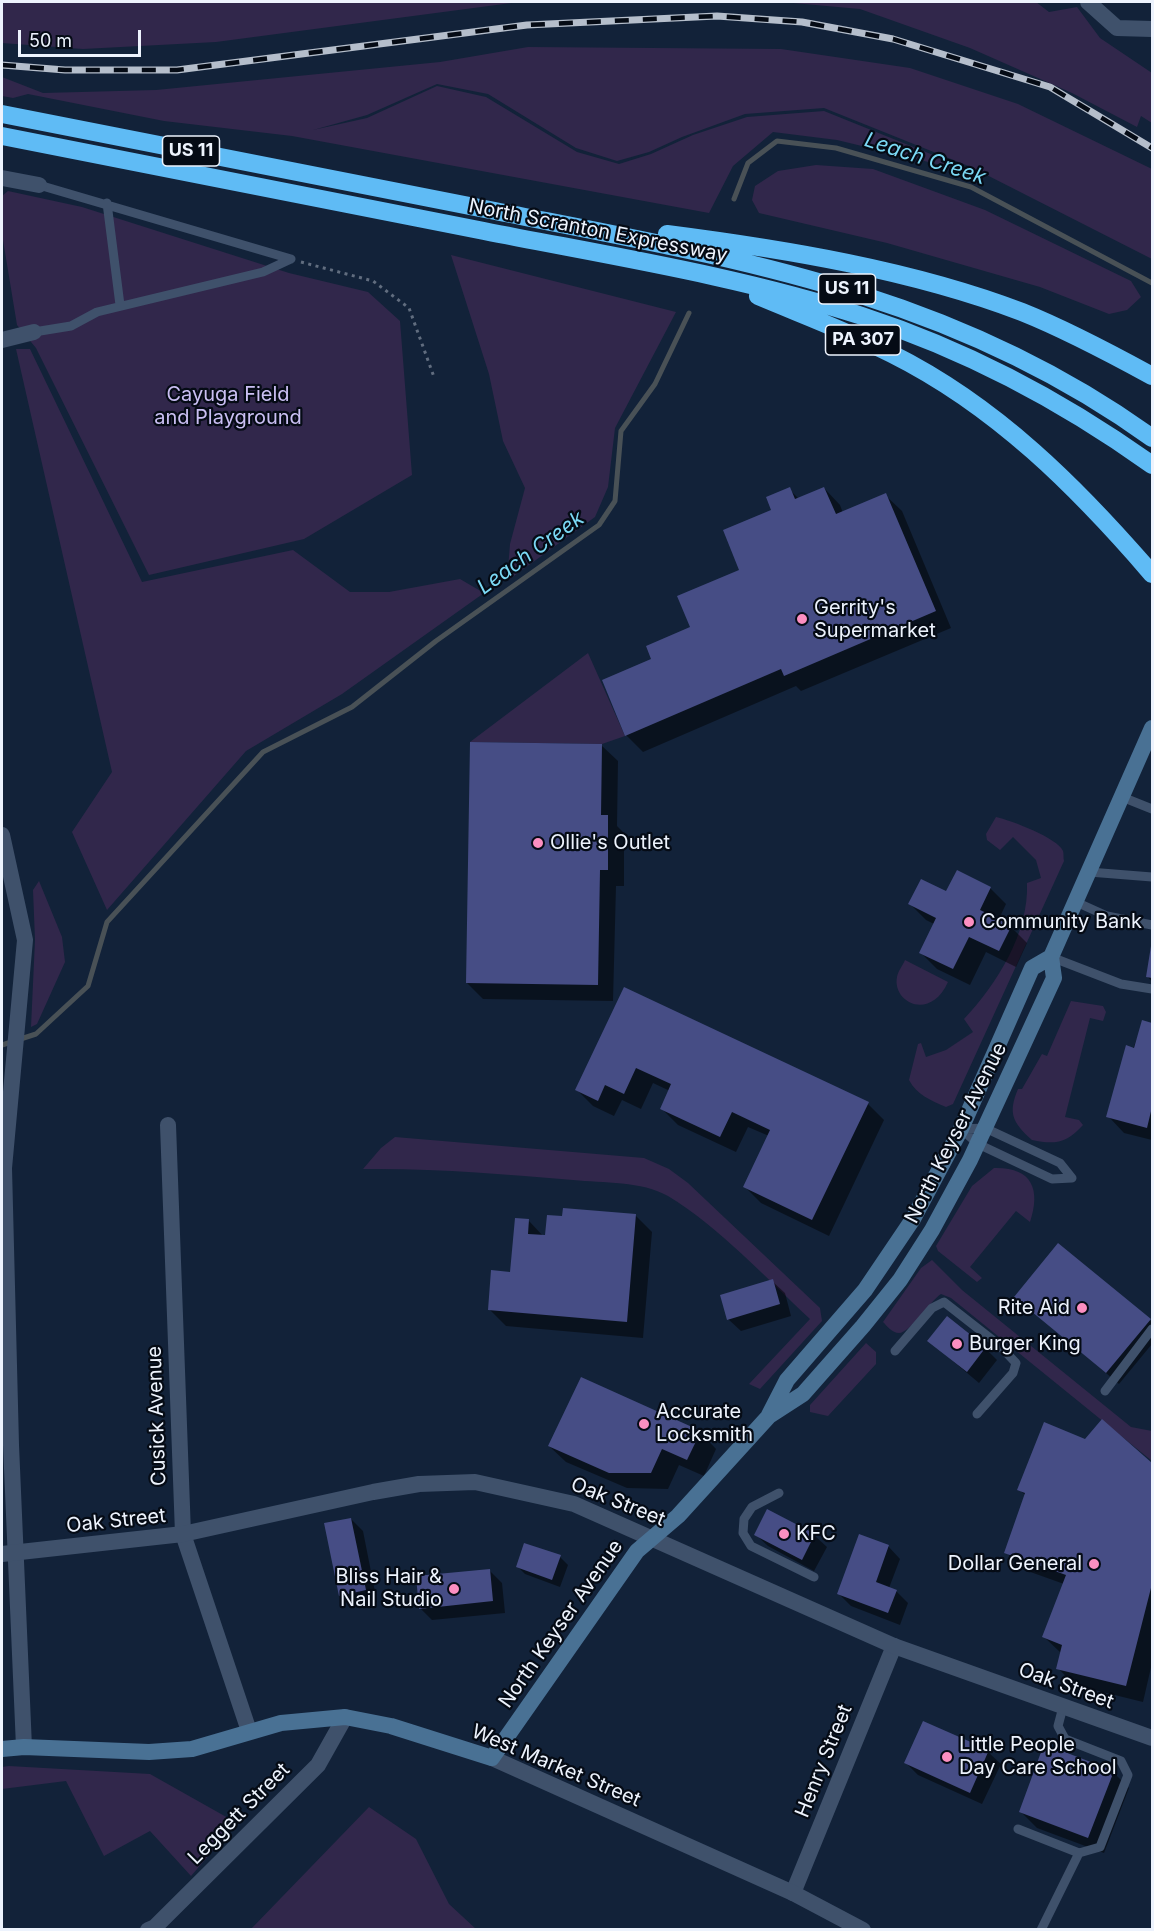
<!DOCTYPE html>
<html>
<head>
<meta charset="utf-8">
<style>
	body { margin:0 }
	#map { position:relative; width:1154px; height:1931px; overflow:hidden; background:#122239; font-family:Inter,sans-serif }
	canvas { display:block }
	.frame { position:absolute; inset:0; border:3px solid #edf3fd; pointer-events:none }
	.scale { position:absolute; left:18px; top:30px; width:123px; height:27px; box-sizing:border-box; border:3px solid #edf3fd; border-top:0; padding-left:8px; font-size:18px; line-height:21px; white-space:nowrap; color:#edf3fd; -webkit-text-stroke:4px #050b15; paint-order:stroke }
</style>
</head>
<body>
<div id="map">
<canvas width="1154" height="1931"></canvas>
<div class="frame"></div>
<div class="scale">50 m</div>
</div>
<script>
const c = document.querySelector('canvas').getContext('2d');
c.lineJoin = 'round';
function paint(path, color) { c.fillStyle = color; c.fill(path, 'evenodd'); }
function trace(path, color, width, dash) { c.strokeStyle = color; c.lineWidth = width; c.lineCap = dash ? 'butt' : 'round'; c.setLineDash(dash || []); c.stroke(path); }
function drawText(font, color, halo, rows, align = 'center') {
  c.font = font + ' Inter,sans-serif'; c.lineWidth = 4.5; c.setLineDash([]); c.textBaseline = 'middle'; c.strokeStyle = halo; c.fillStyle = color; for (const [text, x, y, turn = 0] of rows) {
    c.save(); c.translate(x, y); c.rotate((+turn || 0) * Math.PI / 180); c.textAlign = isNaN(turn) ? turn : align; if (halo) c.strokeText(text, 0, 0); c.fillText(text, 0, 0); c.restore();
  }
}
const green = new Path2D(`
	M2,2H519L216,42L83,49L2,43Z
	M782,2H1036L1049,12L1077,7L1100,38L1152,73V123L1141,116L1137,127L1072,93L970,48L860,9Z
	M528,47L781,49L910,68L1018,104L1152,169V259L971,167L824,108L745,114L682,137L649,152L617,161L576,148L488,94L437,84L367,115L313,130L367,118L437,86L486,97L577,152L619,164L651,154L693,135L747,117L824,111L963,167L970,172L837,140L773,132L733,166L709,213L292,136L164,121L28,94L13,98L2,96V77L43,93L156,90L440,62Z
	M816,165L873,169L985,210L1131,281L1141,297L1127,310L1109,314L1040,287L887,243L759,213L752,200L755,186L778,171Z
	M8,191L82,207L289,273L368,292L400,321L412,475L304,539L149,575L36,348L17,325L2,234V196Z
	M451,255L676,312L615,428L608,487L595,517L507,581L510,544L525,488L503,441L489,374Z
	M16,349H30L142,582L293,550L350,592H389L460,579L484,593L342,694L246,751L107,910L72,832L112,772Z
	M588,653L625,736L602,744L470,742Z
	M996,817C1010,820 1058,838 1063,851C1064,854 1063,858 1064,861L953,1104L946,1107C930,1100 917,1095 909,1080L918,1044L921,1043L926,1057L946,1050L973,1032L964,1019C997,984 1029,933 1027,883L1041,878L1036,860L1013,837L1000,850L987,840L986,834Z
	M39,881L62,937L65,962L37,1024L31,1027L35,940L33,890Z
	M905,960L948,982C930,1022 892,1002 897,977C898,971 903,965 905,960Z
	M1071,1001L1103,1006L1106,1012L1103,1021L1090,1018L1065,1117L1079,1120L1083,1125C1067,1143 1055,1145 1032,1140C1012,1122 1008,1113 1018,1089H1022L1042,1054L1047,1056Z
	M395,1137L644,1158L669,1169L688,1183L820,1308L822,1321L760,1389L749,1384L810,1319C766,1278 719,1227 668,1196C642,1181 603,1183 573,1180C503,1174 434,1168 363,1169L381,1148Z
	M994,1168C1032,1167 1041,1189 1030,1222L1016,1211L970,1267L982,1278L977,1282L938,1251L936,1246L972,1186Z
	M932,1260L962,1290L1131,1427L1152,1431V1461L951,1298L941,1294C930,1301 910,1333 899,1333C892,1333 887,1326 883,1322L921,1268Z
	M866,1343L876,1352V1364L828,1416L810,1412V1405Z
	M9,1766L150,1774L237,1823L191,1876L150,1831L104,1856L66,1781L2,1789V1767Z
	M369,1807L416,1839L449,1904L476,1929H251Z`);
const shadow = new Path2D(`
	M824,488L840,505L843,513L885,495L902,511L951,628L801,691L796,686L643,752L626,735L653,660L692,628L741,571L773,510L789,489L799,499Z
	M601,745L618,761L617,826L624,833V886H616L613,1001L483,999L467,983Z
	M990,888L1006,904L998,921L1011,927L1027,943L1016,967L986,952L970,985L937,969L921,953L934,924L926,920L910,904L947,893Z
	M1152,948V982L1148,977Z
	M625,989L868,1104L884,1120L829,1236L761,1203L745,1187L769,1136L748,1127L736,1152L678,1125L662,1109L670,1091L653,1083L641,1109L622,1100L614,1116L593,1106L577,1090Z
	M1143,1022L1152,1025V1140L1124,1133L1108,1116Z
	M636,1216L652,1232L643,1338L506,1326L489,1309L511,1274L529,1221L544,1237L563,1218Z
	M772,1281L785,1293L791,1316L741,1331L728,1319Z
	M1016,1297L1150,1320L1152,1323V1344L1119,1384Z
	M929,1341L985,1348L997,1360L979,1383Z
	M1102,1421L1152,1465V1663L1143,1702L1074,1685L1058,1668L1061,1653L1043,1636L1064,1584L1022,1569L1006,1552L1026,1496L1019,1489L1086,1440Z
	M700,1432L716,1449L704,1476L679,1465L668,1489L627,1488L566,1462L549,1446Z
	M768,1511L814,1535L827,1547L814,1571L768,1546L755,1534Z
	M351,1519L363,1531L377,1602L352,1607L340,1595Z
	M888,1546L900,1559L889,1588L896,1591L908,1603L900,1625L851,1606L839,1594Z
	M560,1557L568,1565L560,1587L525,1574L517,1566Z
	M490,1571L502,1583L505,1613L432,1620L420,1608Z
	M924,1723L988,1752L1001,1764L982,1804L918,1775L906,1763Z
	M1113,1772L1129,1788L1104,1853L1037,1828L1020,1811Z`);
const stream = new Path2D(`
	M734,199L748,163L777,141L836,148L971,187L1152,283
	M2,1045L36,1034L88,986L107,922L263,752L352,707L436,641L599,525L615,501L621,431L655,384L689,313`);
const building = new Path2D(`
	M790,487L795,499L824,487L836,514L886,493L936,611L784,676L781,669L625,736L602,680L651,659L646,646L690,627L677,596L739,570L723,530L771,510L766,497Z
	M470,742L602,744L601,815H608V870H600L598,985L466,983Z
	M957,870L991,887L980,910L1012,925L999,951L969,937L953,969L919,953L936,918L908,904L921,879L946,891Z
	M1151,946H1152V978L1146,977Z
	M624,987L869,1102L812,1220L743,1187L770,1130L732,1112L720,1137L660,1109L671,1084L636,1068L624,1094L605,1085L598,1101L575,1090Z
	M1142,1020L1152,1023V1107L1147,1128L1106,1117L1126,1045L1134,1048Z
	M563,1208L636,1214L627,1322L488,1310L491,1270L510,1272L515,1218L529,1219L528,1234L545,1235L547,1215L562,1216Z
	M1058,1243L1151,1319L1106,1373L1014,1297Z
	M773,1279L780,1304L727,1320L720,1295Z
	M947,1316L986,1347L967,1372L927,1341Z
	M581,1377L701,1431L687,1460L662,1449L651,1473H609L548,1446Z
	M1102,1419L1152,1463V1584L1126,1686L1056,1669L1062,1645L1042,1637L1066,1575L1004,1553L1025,1493L1017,1490L1044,1422L1085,1439Z
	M767,1509L815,1534L802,1560L754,1535Z
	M351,1518L366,1590L339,1596L324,1523Z
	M859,1534L889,1545L876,1582L897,1590L888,1613L837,1594Z
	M524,1543L561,1555L552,1580L516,1567Z
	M490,1569L493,1601L419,1609L416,1576Z
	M923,1721L989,1750L970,1793L904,1763Z
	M1044,1744L1114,1771L1088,1838L1019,1812Z`);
const path = new Path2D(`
	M301,262L373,281L409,308L434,377`);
const service = new Path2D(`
	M39,185L291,259
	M107,203L120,305
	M34,332L71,326L97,312L263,272L291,259
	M1122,797L1152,809
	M1089,872L1152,877
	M1076,902L1107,916L1152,925
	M1051,957L1121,984L1152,989
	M961,1129L985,1128L1060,1163L1072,1178
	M961,1129L978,1144L1052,1179L1072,1178
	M895,1351L932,1308L944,1302L999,1345L1016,1363L1013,1373L977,1414
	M1105,1391L1152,1329
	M779,1493L752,1507L744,1519L743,1533L751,1546L814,1577
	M1018,1829L1079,1853
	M1041,1930L1079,1853L1100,1847L1128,1775L1121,1761L1065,1739L1058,1726L1063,1707`);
const minor = new Path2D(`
	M1088,2L1117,28L1152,29
	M2,178L39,185
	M2,340L34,332
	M2,835L25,940L4,1168L11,1445L24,1747
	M168,1125L183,1534L249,1731
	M793,1893L894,1646
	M148,1930L155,1927L318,1765L345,1717`);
const tertiary = new Path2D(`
	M2,1554L183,1534L373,1492L419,1484L475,1482L574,1504L894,1646L1152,1738
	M492,1758L793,1893L863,1930`);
const secondary = new Path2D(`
	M769,1415L787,1380L865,1290L913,1219L961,1129L1032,968L1051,957
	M2,1749L24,1747L149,1752L192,1749L281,1723L345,1717L391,1726L492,1758L637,1551L678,1516L769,1416L803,1394L863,1326L900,1280L932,1230L970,1160L1054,978L1051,957L1152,728`);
const motorway = new Path2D(`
	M2,114C166,146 330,179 495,211C732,258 950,292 1152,438
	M2,136C162,167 323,199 484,231C610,256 739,276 862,316C966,350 1064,402 1152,465
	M667,234C784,249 912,270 1022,312C1067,330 1110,353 1152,376
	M758,296C803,315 849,332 892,354C996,406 1077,487 1152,574`);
const rail = new Path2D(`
	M2,65L65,70H177L527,25L717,16L802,22L893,39L1050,87L1152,148`);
const markers = [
	[802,619,6,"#fc8fc1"],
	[538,843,6,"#fc8fc1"],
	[969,922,6,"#fc8fc1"],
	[1082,1308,6,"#fc8fc1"],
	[957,1344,6,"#fc8fc1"],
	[644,1424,6,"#fc8fc1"],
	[784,1534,6,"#fc8fc1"],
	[1094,1564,6,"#fc8fc1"],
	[454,1589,6,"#fc8fc1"],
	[947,1757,6,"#fc8fc1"]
];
const shields = [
	[191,151,57],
	[847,289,57],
	[863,340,75]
];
const shieldNames = [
	["US 11",191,151],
	["US 11",847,289],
	["PA 307",863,340]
];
const streetNames = [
	["North Scranton Expressway",598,231,11],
	["North Keyser Avenue",956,1133,-63],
	["Cusick Avenue",157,1416,-92],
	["Oak Street",618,1502,22],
	["Oak Street",116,1521,-6],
	["North Keyser Avenue",561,1624,-55],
	["Oak Street",1066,1686,20],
	["Henry Street",824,1761,-68],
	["West Market Street",556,1766,23],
	["Leggett Street",239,1814,-45]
];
const parkNames = [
	["Cayuga Field",228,395],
	["and Playground",228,418]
];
const poiNames = [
	["Gerrity's",814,608],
	["Supermarket",814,631],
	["Ollie's Outlet",550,843],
	["Community Bank",981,922],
	["Rite Aid",1070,1308,"right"],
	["Burger King",969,1344],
	["Accurate",656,1412],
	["Locksmith",656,1435],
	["KFC",796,1534],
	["Dollar General",1082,1564,"right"],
	["Bliss Hair &",442,1577,"right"],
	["Nail Studio",442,1600,"right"],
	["Little People",959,1745],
	["Day Care School",959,1768]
];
const waterNames = [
	["Leach Creek",925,159,18],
	["Leach Creek",531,553,-36]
];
paint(green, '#31274b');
paint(shadow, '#0007');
trace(stream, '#495156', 5);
paint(building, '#464d85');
trace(path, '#616d7f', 3, [3, 4.5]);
trace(service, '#3f516b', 9);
trace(minor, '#3f516b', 16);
trace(tertiary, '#3f516b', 16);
trace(secondary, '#497194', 16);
trace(motorway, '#5fbbf5', 18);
trace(rail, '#b5becb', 7);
trace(rail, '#050b15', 4.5, [14]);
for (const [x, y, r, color] of markers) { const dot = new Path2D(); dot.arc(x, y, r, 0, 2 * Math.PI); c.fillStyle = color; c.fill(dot); trace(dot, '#050b15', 2); }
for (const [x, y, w] of shields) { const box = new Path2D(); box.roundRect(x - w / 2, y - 15, w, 30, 4.5); c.fillStyle = '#050b15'; c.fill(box); trace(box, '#edf3fd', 1.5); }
drawText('bold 18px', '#edf3fd', null, shieldNames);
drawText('20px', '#edf3fd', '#050b15', streetNames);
drawText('20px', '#cabff3', '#050b15', parkNames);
drawText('20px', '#edf3fd', '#050b15', poiNames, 'left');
drawText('italic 21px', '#7bd9f5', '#050b15', waterNames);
</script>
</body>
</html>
